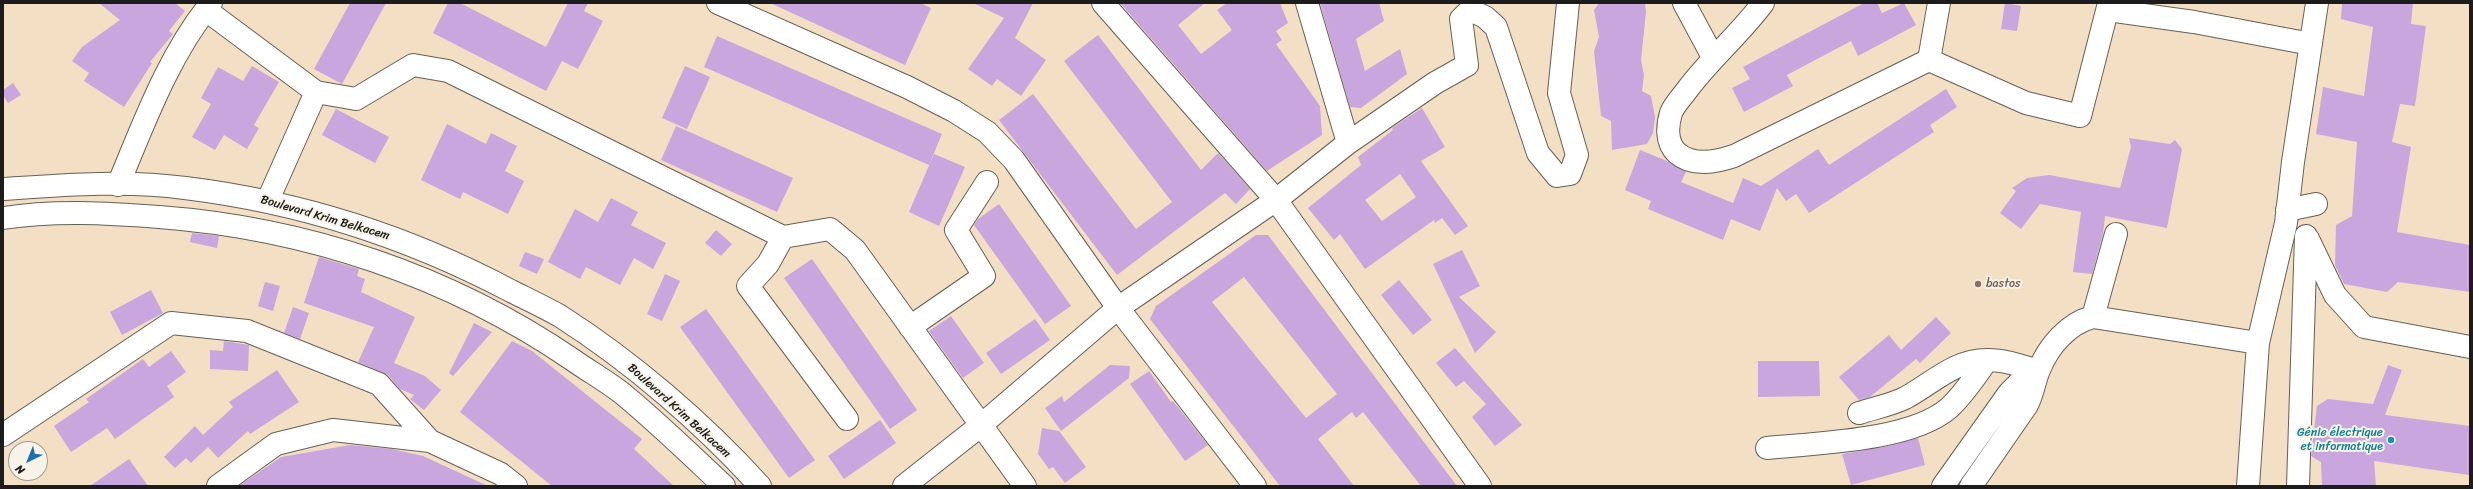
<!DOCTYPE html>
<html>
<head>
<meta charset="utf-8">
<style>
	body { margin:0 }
	#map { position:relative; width:2473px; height:489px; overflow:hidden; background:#f3dfc3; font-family:Sriracha,sans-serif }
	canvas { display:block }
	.frame { position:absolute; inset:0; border:4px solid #1c1c1c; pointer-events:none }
	.north { position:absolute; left:8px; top:441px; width:40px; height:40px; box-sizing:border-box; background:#f7f3e8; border:1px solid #9f9d96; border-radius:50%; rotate:223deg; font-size:11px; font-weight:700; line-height:16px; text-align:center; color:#1c1c1c }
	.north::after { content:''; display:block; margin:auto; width:14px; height:18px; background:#1f6fb2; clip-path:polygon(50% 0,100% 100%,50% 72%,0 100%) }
</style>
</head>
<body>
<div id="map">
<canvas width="2473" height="489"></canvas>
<div class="frame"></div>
<div class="north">N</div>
</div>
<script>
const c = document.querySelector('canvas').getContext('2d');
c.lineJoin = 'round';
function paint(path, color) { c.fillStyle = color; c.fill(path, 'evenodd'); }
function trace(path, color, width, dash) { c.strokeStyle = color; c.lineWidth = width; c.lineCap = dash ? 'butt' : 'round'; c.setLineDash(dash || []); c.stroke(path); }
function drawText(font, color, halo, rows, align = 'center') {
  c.font = font + ' Sriracha,sans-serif'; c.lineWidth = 4; c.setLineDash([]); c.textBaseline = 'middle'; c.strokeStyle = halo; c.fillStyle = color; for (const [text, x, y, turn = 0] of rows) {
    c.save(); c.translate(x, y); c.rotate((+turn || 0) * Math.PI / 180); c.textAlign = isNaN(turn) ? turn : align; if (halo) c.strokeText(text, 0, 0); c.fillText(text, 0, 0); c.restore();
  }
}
const building = new Path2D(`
	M99,3H175L185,11L169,31L173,34L150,62L152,63L124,107L84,81L89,73L72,61L82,47L120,20Z
	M350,3H386L342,84L314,69Z
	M448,3H460L546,47L568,3H588L584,11L603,21L578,69L562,61L546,91L433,33Z
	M770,3H920L931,8L905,65Z
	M973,3H1033L1015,38L1046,60L1021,96L997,79L992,86L968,69L1004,18Z
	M1120,3H1205L1178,25L1201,54L1232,30L1217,10L1227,3H1280L1288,23L1276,31L1282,40L1276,44L1320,106L1322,135L1267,171Z
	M1320,3H1379L1384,21L1356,39L1365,71L1400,49L1407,74L1361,108L1350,107Z
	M1599,3H1645L1646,12L1641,60L1644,75L1642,91L1651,96L1655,117L1653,133L1647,144L1612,150L1611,121L1601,116L1594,51L1599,37L1594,10Z
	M1864,3H1877L1882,13L1904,3L1916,25L1858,56L1851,41L1787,75L1793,86L1744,112L1732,88L1750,79L1743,67Z
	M2005,3L2021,6L2017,31L2001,29Z
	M2342,3H2413L2411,24L2426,26L2415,106L2400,104L2392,142L2411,147L2397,232L2470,245V292L2398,282L2387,292L2344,284L2335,265L2336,225L2352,216L2357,142L2316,134L2323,87L2364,96L2373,27L2341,19Z
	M1098,35L1201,170L1218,153L1250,189L1236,204L1225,193L1117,275L999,120L1033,94L1136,229L1172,202L1064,61Z
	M717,36L942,134L929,165L704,67Z
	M252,66L279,82L254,125L259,128L247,149L224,135L215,150L192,137L211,104L201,98L218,67L243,81Z
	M685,66L710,77L687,129L662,118Z
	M13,83L21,95L8,103L3,95V90Z
	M1946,89L1957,107L1930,125L1934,132L1809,213L1796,194L1786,201L1777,188L1760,231L1731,219L1723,240L1648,209L1651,201L1625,190L1640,150L1667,161L1686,172L1681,182L1733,203L1743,178L1761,186L1818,149L1829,165Z
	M1422,108L1445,147L1421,161L1468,226L1455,235L1442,218L1435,223L1434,220L1365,269L1340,234L1334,240L1308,208L1361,165L1358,157L1393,130L1392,128ZM1400,174L1416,197L1382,221L1365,200Z
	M336,109L389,137L375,163L322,135Z
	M447,124L486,144L491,133L517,146L505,171L524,181L508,214L463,192L460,199L421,180Z
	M676,126L793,178L777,212L661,160Z
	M2129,138L2170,144L2175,140L2182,149L2167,228L2105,216L2103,234L2092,274L2073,272L2081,212L2040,204L2021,229L2000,213L2016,191L2012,188L2027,178L2049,175L2120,188L2131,147Z
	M934,154L965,167L939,226L909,212Z
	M611,198L638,212L631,225L666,243L653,269L634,258L620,285L586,267L580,279L548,262L575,209L598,222Z
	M999,204L1071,306L1045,324L974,225L978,219Z
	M716,230L732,244L721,256L705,243Z
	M192,233L219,236L217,248L190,242Z
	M1256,235H1268L1457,486H1421L1363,412L1356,418L1352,412L1318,439L1354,486H1280L1150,319L1156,306ZM1244,277L1337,394L1306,418L1212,302Z
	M1462,250L1480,286L1459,297L1496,332L1475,353L1433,264Z
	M525,252L544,259L537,274L519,266Z
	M319,257L359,269L357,276L365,279L361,292L415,317L394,363L425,376L441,390L424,410L410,399L414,395L400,389L388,375L358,362L374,327L304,303Z
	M812,259L917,410L890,429L784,278Z
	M665,274L680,281L662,321L647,314Z
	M1399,280L1432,320L1413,335L1381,295Z
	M265,282L280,286L273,311L258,306Z
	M151,290L163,313L122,335L110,312Z
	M293,307L309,313L300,339L284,333Z
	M706,309L815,460L789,478L680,327Z
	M951,316L984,363L963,378L929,331Z
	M1936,317L1951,333L1920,363L1916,359L1870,397L1859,400L1839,377L1889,335L1901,350Z
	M1035,319L1050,340L1001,374L986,353Z
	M474,323L492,332L453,376L449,373Z
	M224,341L249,345L248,371L210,369V350L223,351Z
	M512,341L532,351L642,439L634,449L674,486H552L460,412Z
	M1455,348L1522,425L1495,446L1472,417L1486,404L1464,381L1456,387L1436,363Z
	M171,351L186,372L167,386L174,397L115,439L107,428L71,452L54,426L89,402L86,399L143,359L149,367Z
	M1758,361H1819L1820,396L1758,397Z
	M1110,365L1130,366L1129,378L1061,431L1045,408L1062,396L1064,402Z
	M2388,365L2402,370L2385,415L2470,426L2469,475L2374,461L2376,486H2322L2321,462L2311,456L2317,406L2328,399L2373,404Z
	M277,370L299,402L250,434L248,431L218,458L208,447L191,463L186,458L175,468L164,457L195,426L203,435L233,407L229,402Z
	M1149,371L1171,402L1173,401L1208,445L1185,461L1130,384Z
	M880,420L896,443L844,479L828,456Z
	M1042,428L1059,431L1086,467L1065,483L1053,467L1049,469L1038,454Z
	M1918,438L1925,465L1851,485L1842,454L1890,446Z
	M350,445L392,449L423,456L488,486H239L281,457Z
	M129,459L148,486H90Z`);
const minor = new Path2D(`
	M718,3L907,87L954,111L987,132L1014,160L1118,308L1255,486
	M1103,3L1276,200L1480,486
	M1307,3L1348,143
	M1684,3L1713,57
	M1763,3C1740,34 1710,59 1687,90C1682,97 1674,105 1671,113C1667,126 1666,143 1677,153C1693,167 1716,162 1734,156L1929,60L2026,103L2080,116L2109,3
	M206,10L316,92L356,99L413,65L448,71L783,237
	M2108,10L2194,22L2311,44
	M1929,60L1939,3
	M118,185C144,123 168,56 211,3
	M268,200L316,92
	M2287,210L2316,204
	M2308,239L2335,295L2364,327L2470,347
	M2093,317L2116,234
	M910,327L984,276L956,230L987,182
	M1859,413C1874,408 1891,405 1905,398C1933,383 1954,360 1987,360C2005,360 2022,366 2038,371
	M847,419L748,286L768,264L783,237L830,229L855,250L1025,486
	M3,435L171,323L247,331L379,384L430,441
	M1767,448C1817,443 1911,441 1949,408C1964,394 1976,376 1987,360
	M218,486L276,444L333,430L430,441L501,474L516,486
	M904,486L980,426L1118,308L1276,200L1348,143L1435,83L1467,65L1461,19L1470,10L1485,17L1496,27L1538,153L1557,176L1570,174L1577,155L1559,93L1568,3
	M1943,486L2009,393L2022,380L2038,371
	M1971,486L2027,405C2033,394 2034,382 2039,370C2048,347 2068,323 2093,317L2258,343
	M2248,486L2258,343L2286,223L2293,162L2317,3
	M2298,486L2306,236`);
const major = new Path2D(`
	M3,189C63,185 125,180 185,188C300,202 409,237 511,291C527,299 544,307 560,316C632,362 703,423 760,486
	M3,218C55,210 107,213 159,217C307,228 450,276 573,360C590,372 608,382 623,394C658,423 691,455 724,486`);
const markers = [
	[1978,284,4,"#8d6e63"],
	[2391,440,4,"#0f9aa8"]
];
const streetNames = [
	["Boulevard Krim Belkacem",325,218,16],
	["Boulevard Krim Belkacem",679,411,42]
];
const educationNames = [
	["bastos",1986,284]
];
const cultureNames = [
	["Génie électrique",2383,433],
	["et informatique",2383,447]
];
paint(building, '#caa6de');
trace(minor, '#676056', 24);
trace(major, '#676056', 24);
trace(minor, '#fff', 22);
trace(major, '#fff', 22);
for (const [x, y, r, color] of markers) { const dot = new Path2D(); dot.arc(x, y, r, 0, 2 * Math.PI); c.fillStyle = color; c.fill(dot); trace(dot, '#f7f3e8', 1.5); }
drawText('12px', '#1c1c1c', '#f7f3e8', streetNames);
drawText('12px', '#785e54', '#f7f3e8', educationNames, 'left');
drawText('12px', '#0d838f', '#f7f3e8', cultureNames, 'right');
</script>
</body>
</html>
